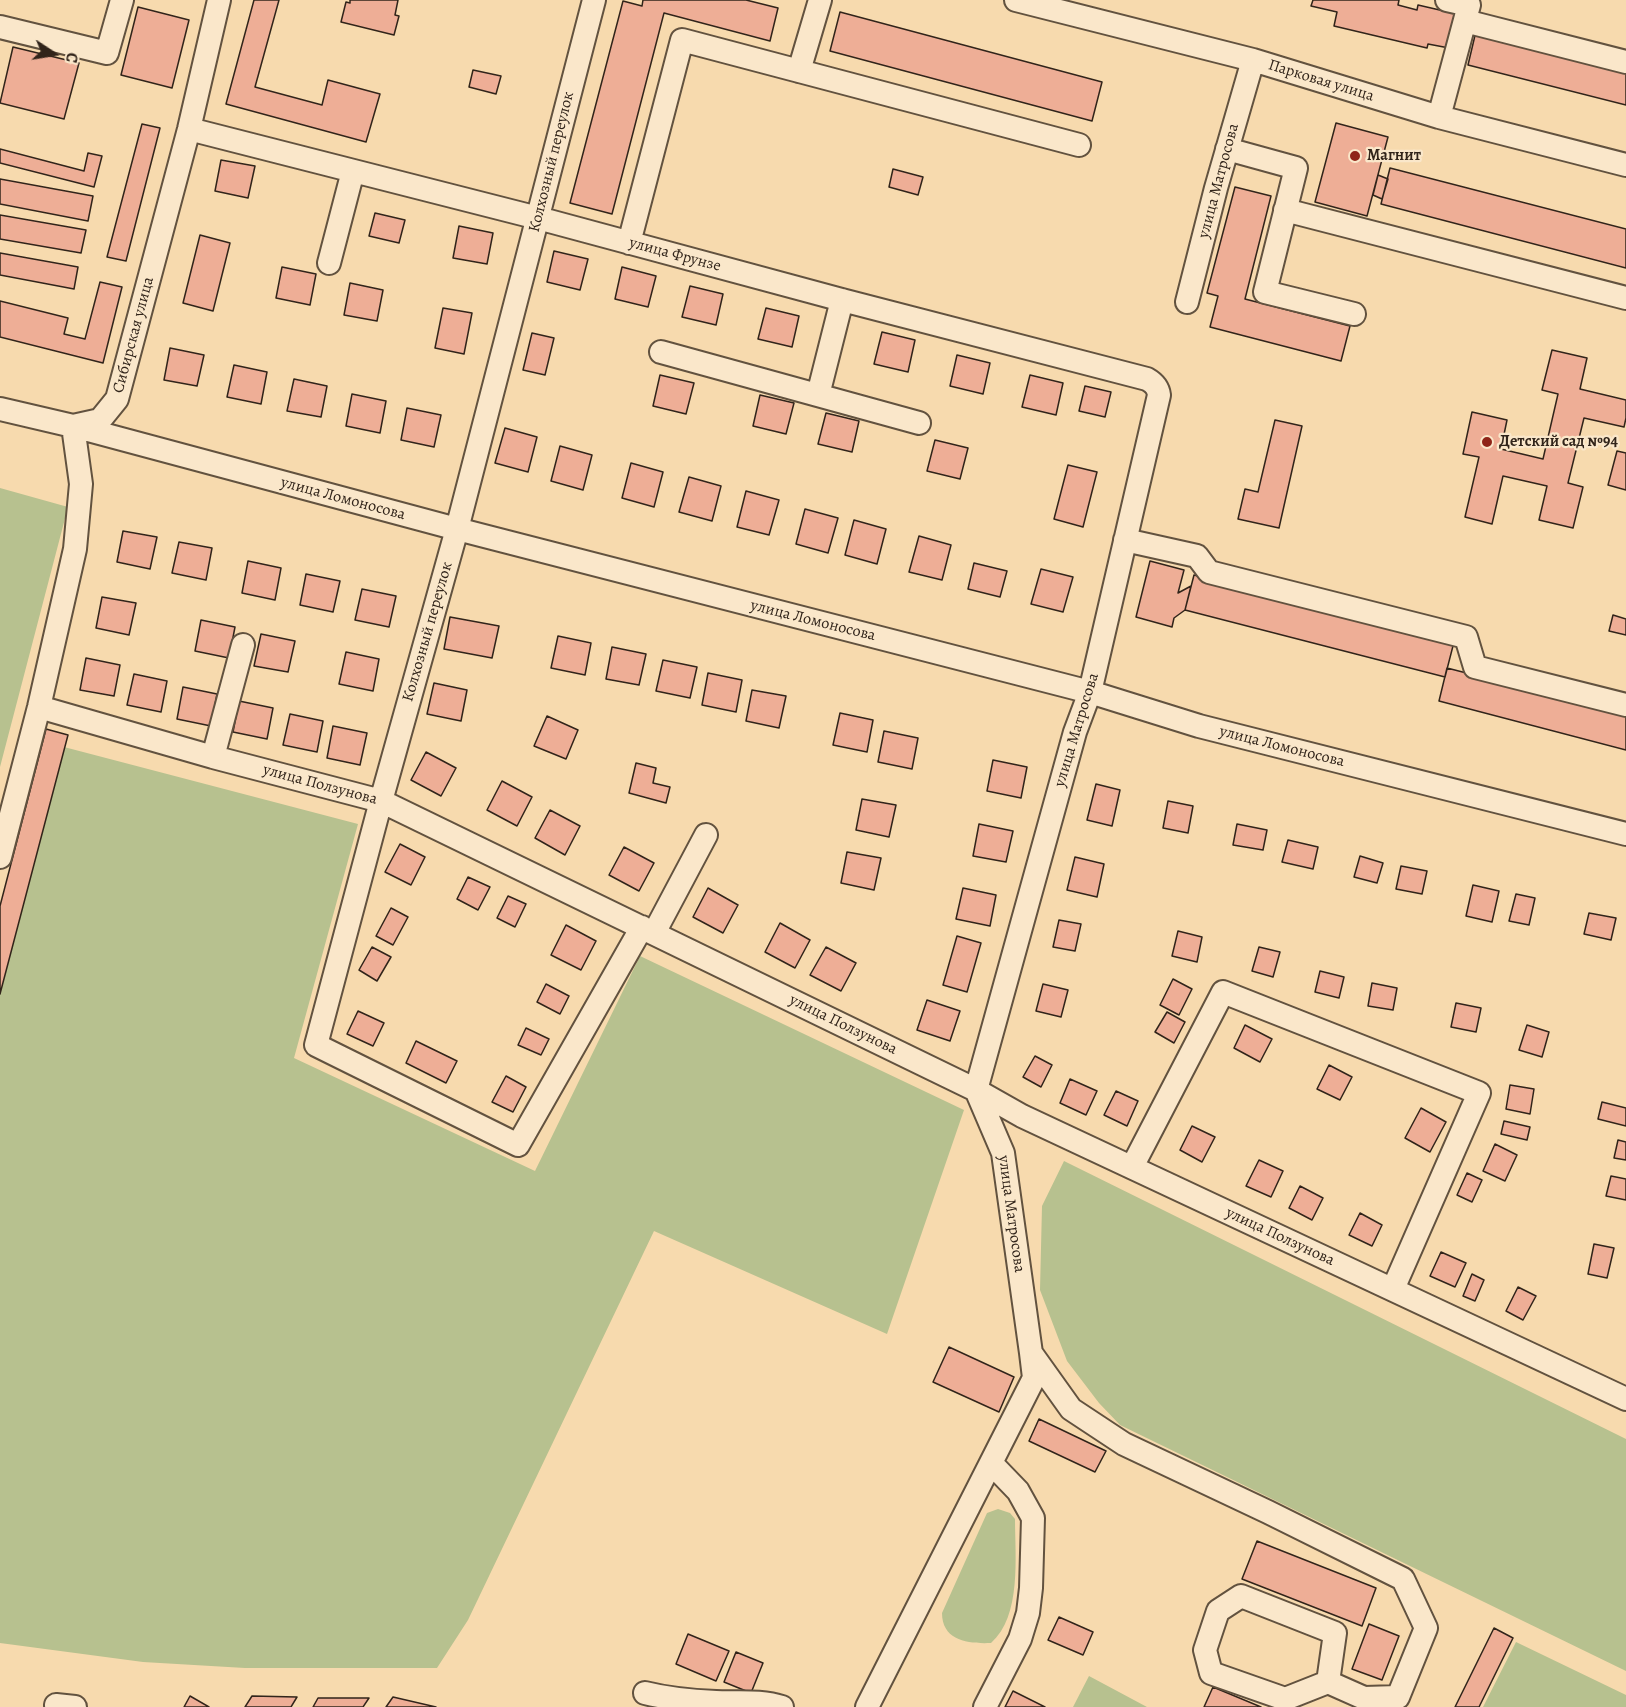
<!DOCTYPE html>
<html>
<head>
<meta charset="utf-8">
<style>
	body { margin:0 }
	#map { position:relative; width:1626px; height:1707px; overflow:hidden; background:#f7daae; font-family:Alegreya,serif }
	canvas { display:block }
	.north { position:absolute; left:24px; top:24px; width:60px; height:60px; -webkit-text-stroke:4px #fae7ca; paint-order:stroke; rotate:102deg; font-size:16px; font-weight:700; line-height:24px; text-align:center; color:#31241a }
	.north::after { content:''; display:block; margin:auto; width:21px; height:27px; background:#31241a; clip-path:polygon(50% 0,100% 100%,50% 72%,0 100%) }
</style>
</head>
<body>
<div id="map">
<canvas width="1626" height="1707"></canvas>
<div class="north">С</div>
</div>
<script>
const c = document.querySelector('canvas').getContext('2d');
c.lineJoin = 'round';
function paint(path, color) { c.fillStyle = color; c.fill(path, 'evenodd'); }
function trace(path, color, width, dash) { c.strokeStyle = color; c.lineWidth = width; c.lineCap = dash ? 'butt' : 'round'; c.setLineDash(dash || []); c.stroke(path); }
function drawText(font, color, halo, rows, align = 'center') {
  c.font = font + ' Alegreya,serif'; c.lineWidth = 4.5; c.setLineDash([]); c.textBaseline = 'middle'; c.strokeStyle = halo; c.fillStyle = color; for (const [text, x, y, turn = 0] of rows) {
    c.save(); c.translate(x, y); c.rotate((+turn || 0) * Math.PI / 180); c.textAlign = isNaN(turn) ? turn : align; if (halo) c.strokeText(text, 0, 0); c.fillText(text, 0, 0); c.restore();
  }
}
const green = new Path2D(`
	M0,488L68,507L0,767Z
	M64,747L358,824L294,1058L535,1171L640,956L964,1110L887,1334L654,1231L468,1620L437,1668H245L143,1662L0,1643V994Z
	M1064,1161L1626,1439V1671L1120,1425L1099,1403L1067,1361L1040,1290L1042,1206Z
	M998,1509L1010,1513L1015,1519C1015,1556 1022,1616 991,1643C969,1644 942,1641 942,1613L987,1513Z
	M1516,1642L1626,1695V1707H1483Z
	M1089,1676L1147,1707H1073Z`);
const building = new Path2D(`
	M254,0H279L255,87L322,105L328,80L380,94L366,142L226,104Z
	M350,0H398L395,15L399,16L394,35L341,22L346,2L350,3Z
	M643,0H746L778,8L770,41L664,13L612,214L570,203L623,1L642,6Z
	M1313,0H1399L1398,5L1417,10L1418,5L1457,14L1449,48L1428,44L1427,48L1334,26L1337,12L1311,6Z
	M138,7L189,20L172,88L121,75Z
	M840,12L1102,82L1092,121L830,51Z
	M1477,27L1626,65V105L1468,65Z
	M13,47L79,63L64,119L0,103Z
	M473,70L501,76L496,94L469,87Z
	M1336,123L1388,137L1367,216L1315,202Z
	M142,124L160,128L126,261L107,257Z
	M0,149L84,171L88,153L102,156L94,187L0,163Z
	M221,160L255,166L248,198L215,191Z
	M1390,168L1626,229V268L1381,204Z
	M893,169L923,177L918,195L889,187Z
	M1378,175L1388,179L1382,199L1373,195Z
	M0,179L93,196L88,221L0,204Z
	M1235,187L1271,196L1245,299L1350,326L1341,361L1210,327L1218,296L1207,293Z
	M375,213L405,220L399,243L369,236Z
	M0,215L86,230L81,253L0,239Z
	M459,226L493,233L487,264L453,258Z
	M200,235L230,243L213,311L183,303Z
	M554,251L588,259L580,290L547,282Z
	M0,253L78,267L74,289L0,275Z
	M282,267L316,274L310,305L276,298Z
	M622,267L656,276L648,307L615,299Z
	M100,282L122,287L103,363L0,337V301L68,318L64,334L85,339Z
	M350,283L383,290L377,321L344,315Z
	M690,286L723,294L716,325L682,317Z
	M443,308L472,313L464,354L435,348Z
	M766,308L799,316L792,347L758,339Z
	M882,332L915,340L908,372L874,364Z
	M532,333L554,338L545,375L523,370Z
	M170,348L204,355L197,386L164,380Z
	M1552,350L1587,358L1580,389L1626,400V418L1624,427L1584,418L1568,483L1583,487L1573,528L1539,520L1547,486L1503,476L1492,524L1465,517L1479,457L1463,454L1472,412L1507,420L1501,449L1543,459L1558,394L1542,390Z
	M957,355L990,363L983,394L950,386Z
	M234,365L267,372L261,404L227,397Z
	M660,375L694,383L686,414L653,406Z
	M1030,375L1063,383L1056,415L1022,407Z
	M294,379L327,386L321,417L287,411Z
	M1085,386L1111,392L1105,417L1079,411Z
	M352,394L386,401L380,433L346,426Z
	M760,395L794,403L786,434L753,426Z
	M407,408L441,415L434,447L401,440Z
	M826,413L859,421L852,452L818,444Z
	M1275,420L1302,426L1279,528L1238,519L1245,489L1258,492Z
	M505,428L537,437L528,472L495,463Z
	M935,440L968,448L960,479L927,471Z
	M560,446L592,455L583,490L551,481Z
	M1617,451L1626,453V490L1608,485Z
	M631,463L663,472L654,507L622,498Z
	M1068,465L1097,472L1083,527L1054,519Z
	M689,477L721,486L712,521L679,512Z
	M746,491L779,500L769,535L737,527Z
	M805,509L838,518L828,553L796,544Z
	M854,520L886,529L877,564L845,555Z
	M123,531L157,537L150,569L117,562Z
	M919,536L951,545L942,580L909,572Z
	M179,542L212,548L206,580L172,573Z
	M248,561L281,568L275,600L242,593Z
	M1150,561L1184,570L1178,593L1191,586L1185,610L1174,618L1172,627L1136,617Z
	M974,563L1007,571L1000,597L968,589Z
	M1041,569L1073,577L1063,612L1031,604Z
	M306,574L340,581L333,612L300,605Z
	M1194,575L1454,642L1445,677L1185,610Z
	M362,589L396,596L389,627L355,620Z
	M102,597L136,603L129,635L96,628Z
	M1613,615L1626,619V635L1609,631Z
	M450,617L499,626L492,658L444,649Z
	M201,620L235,627L229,658L195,651Z
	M261,634L295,641L288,672L254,666Z
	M558,636L591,643L585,675L551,668Z
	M612,647L646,654L639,685L606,679Z
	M346,652L379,659L373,691L339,684Z
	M86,658L120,665L114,696L80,690Z
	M663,660L697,667L690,698L656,691Z
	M1447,668L1626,714V750L1439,701Z
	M708,673L742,680L736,712L702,705Z
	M134,674L167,681L161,712L127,705Z
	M434,683L467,690L461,721L427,714Z
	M183,687L217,694L211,726L177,719Z
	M752,690L786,696L779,728L746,721Z
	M239,701L273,708L267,739L233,732Z
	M840,713L873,720L867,752L833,745Z
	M290,714L323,721L317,752L283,745Z
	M547,716L578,730L566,759L534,746Z
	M333,726L367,733L360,765L327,758Z
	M46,729L68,735L0,994V906Z
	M884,731L918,738L912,769L878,762Z
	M426,752L456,768L441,796L411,780Z
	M993,760L1027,767L1021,798L987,791Z
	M636,763L656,768L653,783L670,787L666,803L629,793Z
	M502,781L532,797L517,826L487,810Z
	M1096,784L1120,790L1112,826L1087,820Z
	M862,799L896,805L889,837L856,830Z
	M1168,801L1193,806L1188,833L1163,828Z
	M550,810L580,826L565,855L535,838Z
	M979,824L1013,831L1006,862L973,856Z
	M1237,824L1267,830L1263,850L1233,845Z
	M1288,840L1318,847L1313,869L1282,862Z
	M400,844L425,857L411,885L385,872Z
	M624,847L654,863L639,891L609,875Z
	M847,852L881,858L874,890L841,883Z
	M1360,856L1383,863L1377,883L1354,877Z
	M1075,857L1104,864L1097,897L1067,890Z
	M1401,866L1427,871L1422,894L1396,889Z
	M468,877L490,887L478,910L457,899Z
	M1473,885L1499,891L1492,922L1466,916Z
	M708,888L738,905L723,933L693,917Z
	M963,888L996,895L990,926L956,919Z
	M1516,894L1535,898L1529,925L1509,921Z
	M508,896L526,904L515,927L497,918Z
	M391,908L408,917L393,945L376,936Z
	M1589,913L1616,918L1611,940L1584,934Z
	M1059,920L1081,924L1075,951L1053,947Z
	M780,923L810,940L795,968L765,952Z
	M566,925L596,941L581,970L551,955Z
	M1178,931L1202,937L1197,962L1172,956Z
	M957,936L981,943L967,992L943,985Z
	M372,947L391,957L377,981L359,970Z
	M826,947L856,963L841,991L810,975Z
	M1259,947L1280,952L1273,977L1252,971Z
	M1320,971L1344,977L1339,998L1315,992Z
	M1173,979L1192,989L1179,1015L1160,1005Z
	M1372,983L1397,988L1393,1010L1368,1006Z
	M546,984L569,996L560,1014L537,1002Z
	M1043,984L1068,990L1061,1017L1036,1011Z
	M927,1000L960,1011L950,1041L917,1030Z
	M1456,1003L1481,1008L1476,1032L1451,1027Z
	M358,1011L384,1023L373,1046L347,1034Z
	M1167,1012L1185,1022L1174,1043L1155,1032Z
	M1245,1025L1272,1039L1260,1062L1234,1048Z
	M1527,1025L1549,1032L1542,1057L1519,1050Z
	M526,1028L549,1039L541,1055L518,1045Z
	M416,1041L457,1061L446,1083L406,1063Z
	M1035,1056L1052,1065L1041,1087L1023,1077Z
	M1329,1065L1352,1077L1340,1100L1317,1089Z
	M506,1076L526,1087L513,1112L492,1102Z
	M1070,1079L1097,1091L1086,1115L1060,1103Z
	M1510,1085L1534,1089L1530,1114L1506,1109Z
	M1116,1091L1138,1101L1127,1126L1104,1115Z
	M1602,1102L1626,1108V1126L1598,1119Z
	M1421,1108L1446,1122L1430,1152L1405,1138Z
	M1504,1121L1530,1127L1527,1140L1501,1134Z
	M1192,1126L1215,1137L1202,1162L1180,1150Z
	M1618,1140L1626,1142V1160L1614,1158Z
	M1495,1144L1517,1155L1505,1181L1483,1171Z
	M1259,1160L1283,1171L1271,1197L1246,1186Z
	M1467,1173L1482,1180L1472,1202L1457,1195Z
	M1611,1176L1626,1179V1200L1606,1196Z
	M1300,1186L1323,1198L1312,1220L1289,1208Z
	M1360,1213L1382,1225L1372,1246L1349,1235Z
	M1594,1244L1614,1248L1607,1278L1588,1274Z
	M1441,1252L1466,1263L1455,1287L1430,1276Z
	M1472,1274L1484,1280L1475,1301L1463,1296Z
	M1518,1287L1536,1296L1523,1320L1506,1311Z
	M949,1347L1014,1377L999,1412L933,1382Z
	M1039,1419L1106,1451L1095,1472L1029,1441Z
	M1257,1541L1376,1588L1362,1626L1242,1579Z
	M1059,1617L1093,1632L1083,1655L1048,1640Z
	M1369,1624L1399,1636L1382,1680L1352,1669Z
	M1494,1628L1513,1638L1479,1707H1455Z
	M688,1634L729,1651L716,1681L676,1664Z
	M736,1652L763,1663L751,1693L724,1682Z
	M1213,1687L1261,1707H1204Z
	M1013,1691L1045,1707H1005Z
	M190,1696L209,1707H184Z
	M252,1696L297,1697L291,1707H245Z
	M393,1697L436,1707H386Z
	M318,1698H369L363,1707H313Z`);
const minor = new Path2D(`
	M594,0L457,529L381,801L316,1045L518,1145L642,927
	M1016,0L1253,60L1439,117L1626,165
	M1465,21L1626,62
	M0,27L107,53L122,0
	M799,71L820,0
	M1439,117L1469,5L1447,0
	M189,129L538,218L842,300L1147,379C1154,383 1158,387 1159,395L1090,692L1075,732L976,1090L1003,1153L1031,1353L1071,1409L1124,1444L1268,1512L1403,1579L1426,1628L1398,1697L1364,1698L1328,1682
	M1227,149L1296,168L1265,292L1354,314
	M1285,210L1626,298
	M629,243L682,40L1079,145
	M329,263L353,171
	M1187,302L1216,188L1253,60
	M661,352L919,423
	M818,395L842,300
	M0,409L73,426L457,529L1090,692L1199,726L1626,834
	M1125,540L1197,556L1209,572L1466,637L1475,667L1626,705
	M39,707L213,757L381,801L976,1090L1022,1116L1626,1399
	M213,757L243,645
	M0,857L39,707L75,549L81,484L73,426L100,420L117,399L189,129L219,0
	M654,933L706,835
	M1132,1167L1223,992L1479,1093L1393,1289
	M1241,1596L1335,1633L1328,1682L1285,1699L1211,1673L1205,1650L1218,1611Z
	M645,1693C669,1699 692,1701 716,1702C738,1703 761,1700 782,1707
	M56,1705L75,1707
	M867,1707L1034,1378L1031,1353
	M985,1707L1020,1639L1028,1613L1031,1588L1033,1518L1018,1491L991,1463`);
const markers = [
	[1355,156,6,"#8f2418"],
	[1487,442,6,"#8f2418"]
];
const streetNames = [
	["Парковая улица",1321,81,17],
	["Колхозный переулок",552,162,-76],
	["улица Матросова",1219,181,-75],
	["улица Фрунзе",675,255,15],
	["Сибирская улица",134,335,-75],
	["улица Ломоносова",343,499,15],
	["улица Ломоносова",813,621,14],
	["Колхозный переулок",428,632,-74],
	["улица Матросова",1077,730,-73],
	["улица Ломоносова",1282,747,14],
	["улица Ползунова",320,785,15],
	["улица Ползунова",843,1025,26],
	["улица Матросова",1011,1214,82],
	["улица Ползунова",1280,1237,25]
];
const poiNames = [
	["Магнит",1367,156],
	["Детский сад №94",1499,442]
];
paint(green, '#b7c18f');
paint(building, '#eeae96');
trace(building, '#31241a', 1.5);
trace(minor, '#62523f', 26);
trace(minor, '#fae7ca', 22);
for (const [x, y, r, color] of markers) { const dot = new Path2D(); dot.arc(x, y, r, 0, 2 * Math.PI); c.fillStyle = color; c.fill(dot); trace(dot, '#fae7ca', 2); }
drawText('16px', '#31241a', '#fae7ca', streetNames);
drawText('bold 16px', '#31241a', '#fae7ca', poiNames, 'left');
</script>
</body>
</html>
